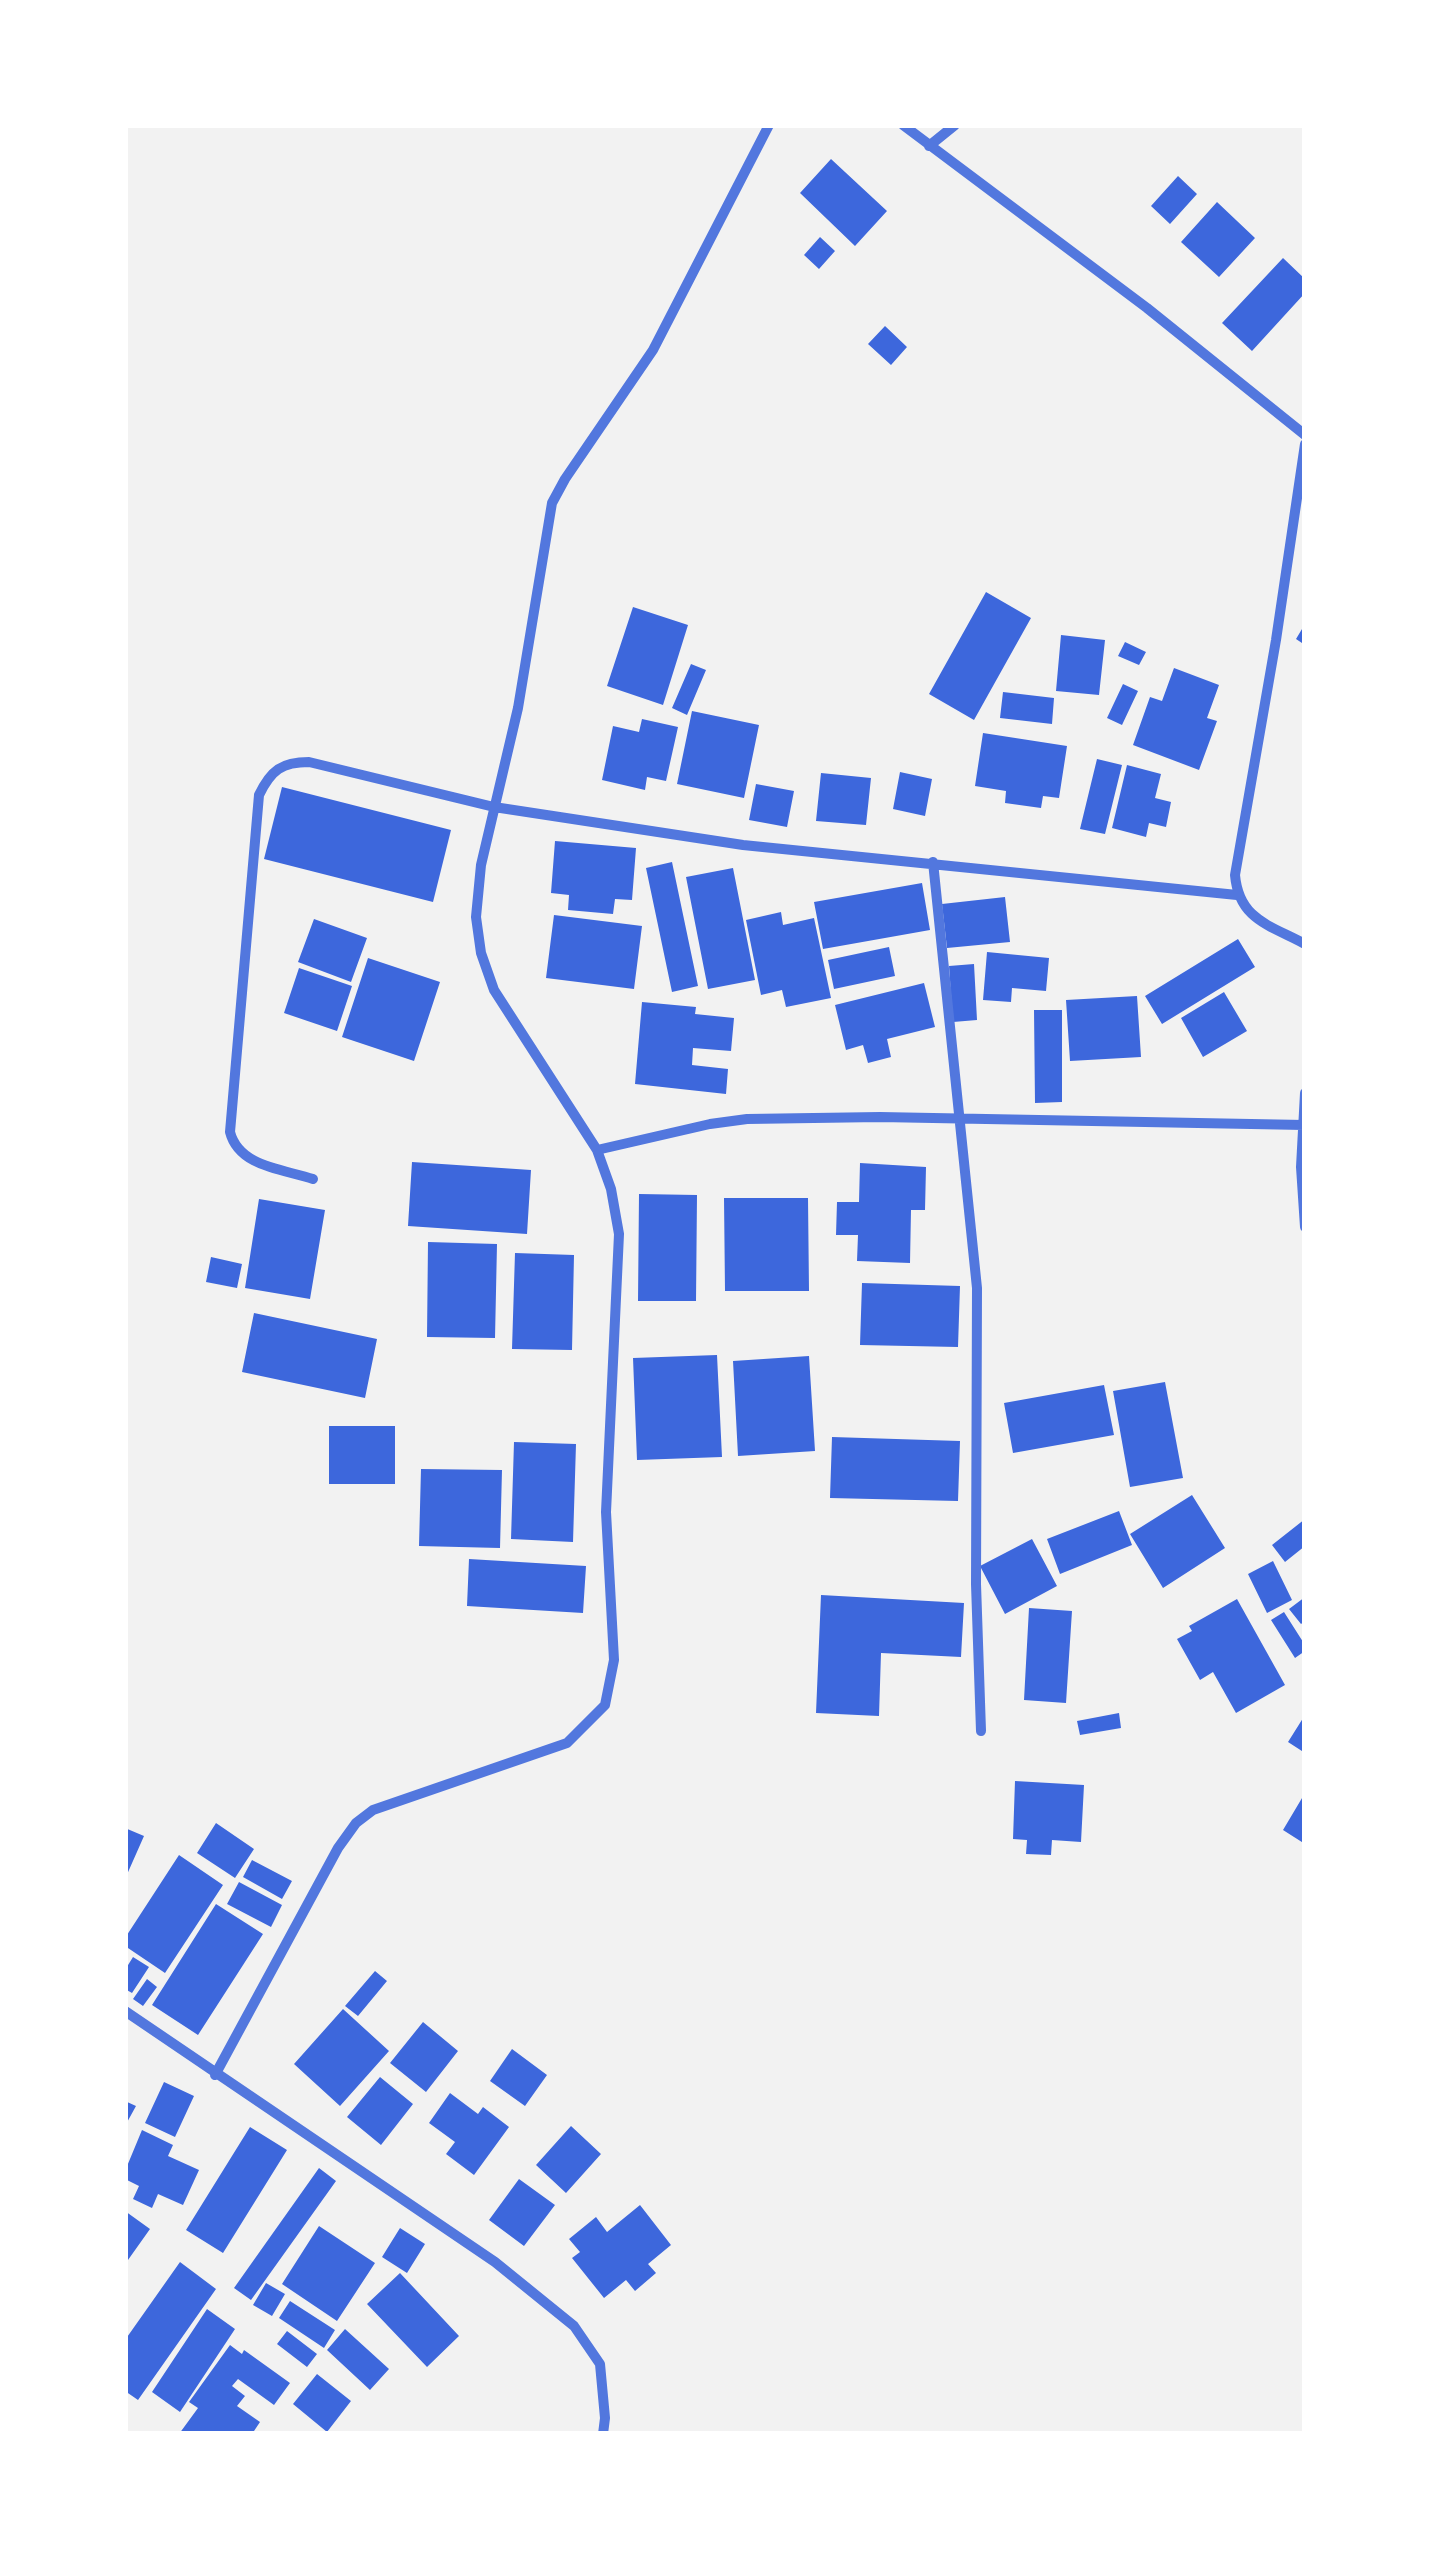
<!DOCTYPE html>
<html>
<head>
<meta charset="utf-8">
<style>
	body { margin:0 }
	#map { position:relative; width:1430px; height:2559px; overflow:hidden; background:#f2f2f2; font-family:"DejaVu Sans",sans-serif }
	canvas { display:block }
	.frame { position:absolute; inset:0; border:128px solid #fff; pointer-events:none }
</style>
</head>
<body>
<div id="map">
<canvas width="1430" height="2559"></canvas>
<div class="frame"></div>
</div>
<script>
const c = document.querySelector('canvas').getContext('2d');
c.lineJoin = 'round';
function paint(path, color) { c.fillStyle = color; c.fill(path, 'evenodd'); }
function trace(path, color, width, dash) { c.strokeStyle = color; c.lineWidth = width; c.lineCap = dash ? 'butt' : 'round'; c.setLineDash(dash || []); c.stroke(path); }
const building = new Path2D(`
	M831,159L887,211L855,246L800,193Z
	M1178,176L1197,194L1170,224L1151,206Z
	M1217,202L1255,238L1219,277L1181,242Z
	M820,237L835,251L819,269L804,255Z
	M1283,258L1305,279V293L1252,351L1222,323Z
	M885,326L907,347L891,365L868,344Z
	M986,592L1031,618L974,720L929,694Z
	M633,607L688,625L663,705L607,686Z
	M1305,624V645L1296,639Z
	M1061,635L1105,640L1099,695L1056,691Z
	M1125,642L1146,652L1139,665L1118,656Z
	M691,664L706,670L687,715L672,708Z
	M1174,668L1219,685L1207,718L1217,721L1199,770L1133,745L1150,697L1162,701Z
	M1123,684L1138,691L1122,725L1107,718Z
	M1003,692L1054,698L1052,724L1000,718Z
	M692,711L759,725L744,798L677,784Z
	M642,719L678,727L666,781L647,777L645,790L602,780L613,726L639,732Z
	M983,733L1067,746L1059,798L1043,796L1041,808L1005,803L1006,791L975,786Z
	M1097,759L1122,765L1105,834L1080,829Z
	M1127,765L1161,774L1155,798L1171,802L1166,827L1149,823L1146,837L1112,828Z
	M900,772L932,779L925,816L893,809Z
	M821,773L871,778L866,825L816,821Z
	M756,784L794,791L787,827L749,820Z
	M282,787L451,830L433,902L264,859Z
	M555,841L636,848L632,900L615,899L613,914L568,910L569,895L551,893Z
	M672,862L698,986L672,992L646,868Z
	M733,868L755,980L708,989L686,877Z
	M922,883L930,930L823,949L814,902Z
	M1005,897L1010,942L947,948L942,904Z
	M781,912L783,925L814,918L831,998L786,1007L782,990L761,995L746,920Z
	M554,915L642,926L634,989L546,978Z
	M314,919L367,938L351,982L298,962Z
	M1238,939L1255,967L1162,1024L1145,996Z
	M889,947L895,976L834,989L828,960Z
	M987,952L1049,958L1046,991L1012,988L1011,1002L983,1000Z
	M368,958L440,982L414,1061L342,1037Z
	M974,964L977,1020L953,1022L949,966Z
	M299,968L352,986L337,1031L284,1013Z
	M924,983L935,1027L887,1039L891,1057L868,1063L863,1045L846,1050L835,1005Z
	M1224,992L1247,1031L1203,1057L1181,1018Z
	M1137,996L1141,1057L1070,1061L1066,1000Z
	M642,1002L696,1007L695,1014L734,1018L731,1051L693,1048L692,1065L728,1069L726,1094L635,1084Z
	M1034,1010H1062V1102L1035,1103Z
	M412,1162L531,1170L527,1234L408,1226Z
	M860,1163L926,1167L925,1210H911L910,1263L857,1261L858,1235H836L837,1202H859Z
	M639,1194L697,1195L696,1301H638Z
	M724,1198H808L809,1291H725Z
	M259,1199L325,1210L310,1299L245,1288Z
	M428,1242L497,1244L495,1338L427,1337Z
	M515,1253L574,1255L572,1350L512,1349Z
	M211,1257L242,1264L237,1288L206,1282Z
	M862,1283L960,1286L958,1347L860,1345Z
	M254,1313L377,1339L365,1398L242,1372Z
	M717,1355L722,1457L637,1460L633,1358Z
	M809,1356L815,1451L738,1456L733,1361Z
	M1165,1382L1183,1478L1130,1487L1113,1391Z
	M1104,1385L1114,1435L1013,1453L1004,1403Z
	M329,1426H395V1484H329Z
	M832,1437L960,1441L958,1501L830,1498Z
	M514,1442L576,1444L573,1542L511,1539Z
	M421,1469L502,1470L500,1548L419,1546Z
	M1192,1495L1225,1548L1163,1588L1130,1534Z
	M1119,1511L1132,1545L1060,1574L1047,1539Z
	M1305,1519V1546L1285,1562L1272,1545Z
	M1032,1539L1057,1586L1005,1614L980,1566Z
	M469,1559L586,1566L583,1613L467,1606Z
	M1273,1561L1292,1600L1267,1613L1248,1574Z
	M821,1595L964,1603L961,1657L881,1653L879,1716L816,1713Z
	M1305,1597V1621L1301,1624L1289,1609Z
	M1237,1599L1285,1685L1236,1713L1213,1672L1200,1680L1177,1639L1192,1631L1189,1626Z
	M1029,1608L1072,1611L1066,1703L1024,1700Z
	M1284,1612L1305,1645V1651L1295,1658L1271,1620Z
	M1119,1713L1121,1728L1080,1735L1077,1721Z
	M1305,1715V1753L1288,1742Z
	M1015,1781L1084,1785L1081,1842L1052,1840L1051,1855L1026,1854L1027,1840L1013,1839Z
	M1305,1793V1844L1283,1830Z
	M216,1823L254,1849L235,1878L197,1853Z
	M125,1828L144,1836L125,1879Z
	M179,1855L223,1885L165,1973L125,1946V1938Z
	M252,1860L292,1881L282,1899L243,1877Z
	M239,1882L282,1905L271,1927L227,1904Z
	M216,1904L263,1934L198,2035L152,2005Z
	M133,1957L149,1967L132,1993L125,1989V1970Z
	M375,1971L387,1981L358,2016L345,2006Z
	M147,1979L157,1987L143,2006L133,1999Z
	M343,2009L389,2051L340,2106L294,2064Z
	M423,2022L458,2051L426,2092L390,2063Z
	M512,2049L547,2075L525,2106L490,2081Z
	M380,2077L413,2104L381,2145L347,2117Z
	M164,2082L194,2096L175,2137L145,2123Z
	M450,2093L478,2114L483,2107L509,2127L474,2175L446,2154L455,2142L429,2123Z
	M125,2101L136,2106L125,2126Z
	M571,2126L601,2154L566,2193L536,2165Z
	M250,2127L287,2150L223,2253L186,2230Z
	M142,2130L173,2145L168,2156L199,2170L183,2205L158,2194L152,2208L133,2199L139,2186L125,2179V2171Z
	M319,2168L336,2181L251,2300L234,2288Z
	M519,2179L555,2205L524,2246L489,2220Z
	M640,2205L671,2245L648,2264L656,2273L635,2291L626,2280L604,2298L572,2258L580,2252L569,2239L596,2217L607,2232Z
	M125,2211L150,2229L128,2260L125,2258Z
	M319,2226L375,2263L337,2321L282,2284Z
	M400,2228L425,2244L407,2273L382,2257Z
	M180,2262L216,2289L138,2400L125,2391V2340Z
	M400,2273L459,2336L427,2367L367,2304Z
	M266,2283L285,2294L272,2316L253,2305Z
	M290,2301L335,2330L324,2348L279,2318Z
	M207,2309L235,2329L180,2412L152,2392Z
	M345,2329L389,2369L370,2390L327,2350Z
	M287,2331L317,2354L307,2367L277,2344Z
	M230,2345L242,2354L244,2350L290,2383L274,2405L238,2379L232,2386L245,2396L237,2406L260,2422L252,2434H179L198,2408L189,2402Z
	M317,2374L351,2401L327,2432L293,2404Z`);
const minor = new Path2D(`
	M903,125L1147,308L1305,435
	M929,146L955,125
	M1305,444L1276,640L1235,875C1239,920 1270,925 1305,944
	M933,862L977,1288L976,1584L981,1731
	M1305,1093L1301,1167L1305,1227
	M597,1150L710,1124L747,1119L880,1117L1304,1125
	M313,1179C283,1169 239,1167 230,1132L259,795C271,770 282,762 309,762L494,807L743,845L1237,895
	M125,2011L495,2262L574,2326L600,2364L605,2418L603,2434
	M215,2075L338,1848L356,1823L373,1810L567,1743L605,1705L614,1660L606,1512L619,1234L611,1189L597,1150L494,990L481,953L476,917L481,865L518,708L552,503L565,479L653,350L769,125`);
paint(building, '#3d67dc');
trace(minor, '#5277de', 10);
</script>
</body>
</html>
